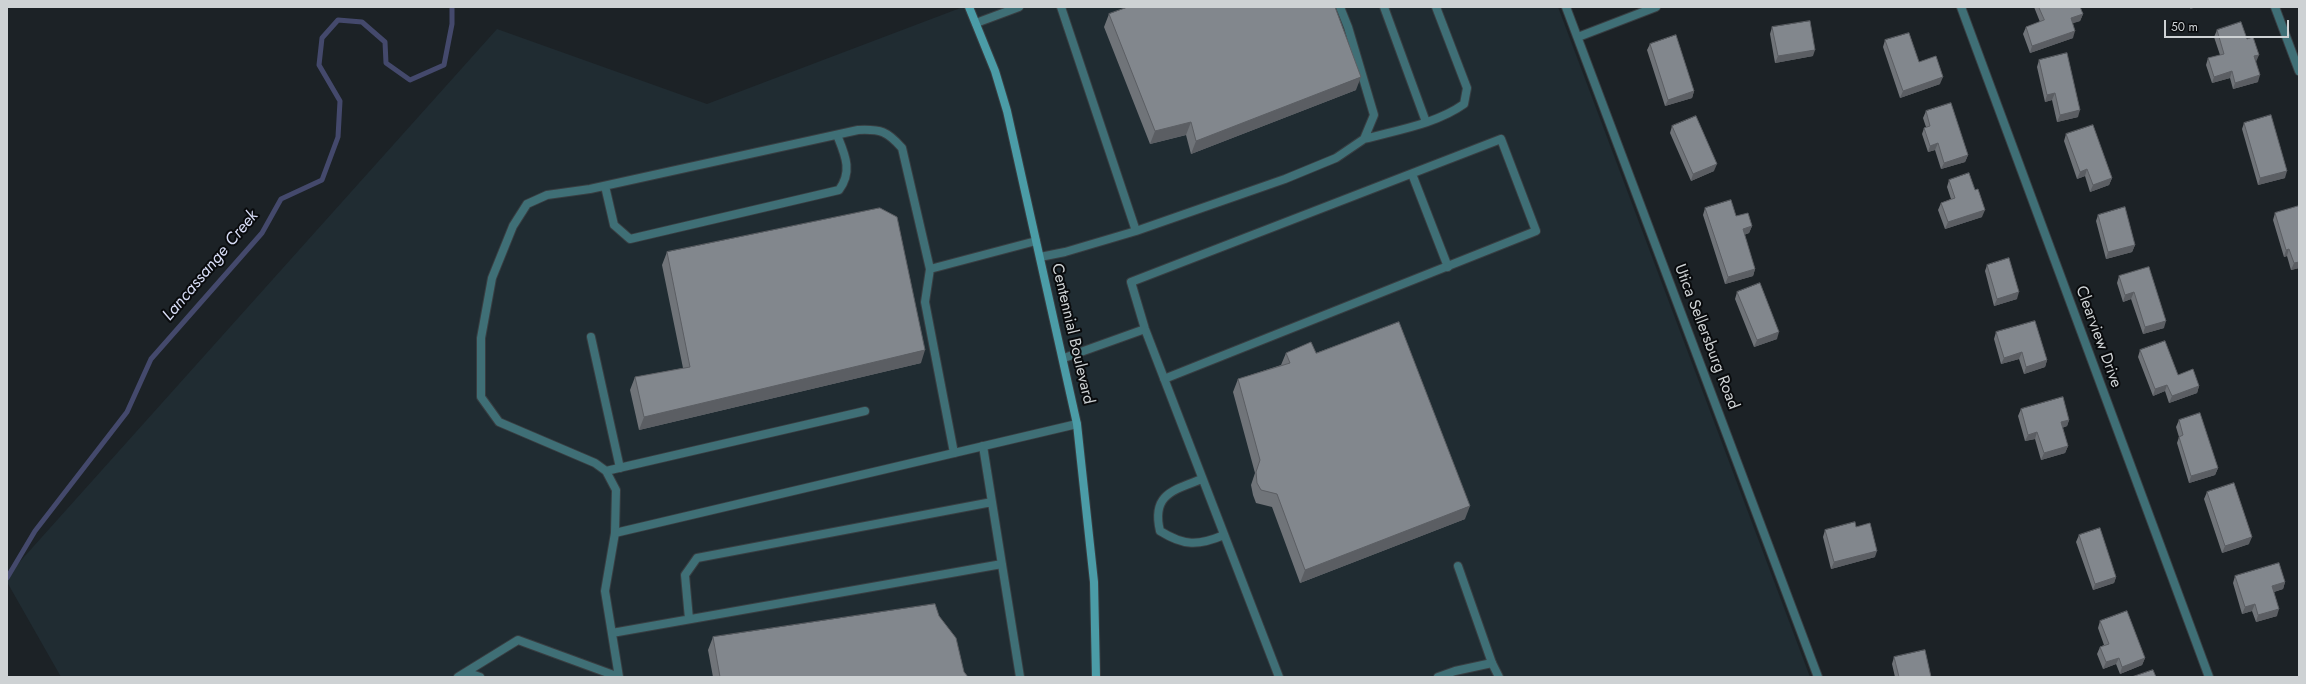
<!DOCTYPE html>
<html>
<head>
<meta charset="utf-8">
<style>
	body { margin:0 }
	#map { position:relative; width:2306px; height:684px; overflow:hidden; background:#1c2226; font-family:Jost,sans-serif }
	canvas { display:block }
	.frame { position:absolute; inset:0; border:8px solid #ced2d4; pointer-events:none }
	.scale { position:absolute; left:2164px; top:20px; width:125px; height:18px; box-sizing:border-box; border:2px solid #ced2d4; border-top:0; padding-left:5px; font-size:12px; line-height:14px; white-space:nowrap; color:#ced2d4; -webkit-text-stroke:3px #090b0d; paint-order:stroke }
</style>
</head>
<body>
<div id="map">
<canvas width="2306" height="684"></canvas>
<div class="frame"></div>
<div class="scale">50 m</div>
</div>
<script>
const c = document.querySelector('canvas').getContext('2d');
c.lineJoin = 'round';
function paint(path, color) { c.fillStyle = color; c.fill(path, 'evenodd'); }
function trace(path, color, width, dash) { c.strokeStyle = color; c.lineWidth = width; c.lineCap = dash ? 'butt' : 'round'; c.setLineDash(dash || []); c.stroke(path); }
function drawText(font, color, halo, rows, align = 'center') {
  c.font = font + ' Jost,sans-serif'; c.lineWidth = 4; c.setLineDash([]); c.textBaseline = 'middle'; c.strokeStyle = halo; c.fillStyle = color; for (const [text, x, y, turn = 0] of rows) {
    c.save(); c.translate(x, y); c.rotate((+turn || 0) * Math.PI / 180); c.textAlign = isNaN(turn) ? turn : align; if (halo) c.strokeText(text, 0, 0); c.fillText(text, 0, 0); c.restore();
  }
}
const built = new Path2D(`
	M963,7H1558L1810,677H61L7,582V576L497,29L707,104Z`);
const stream = new Path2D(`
	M7,578L35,531L127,412L151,359L262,233L281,199L322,180L338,137L340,101L319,65L322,38L338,20L362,22L385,42L386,63L410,80L444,65L452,24V7`);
const lane = new Path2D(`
	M1061,7L1136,231
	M1384,7L1426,122
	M976,23L1019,7
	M1364,139C1397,130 1436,124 1464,104L1467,88L1436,7
	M1412,174L1448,267
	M605,186L614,225L630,239L839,190C853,171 845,155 837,135
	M1040,257L1065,252L1136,231L1285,179L1336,158L1364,139L1374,115L1348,27L1340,7
	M930,269L925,302L954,453
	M591,337L620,468
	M1064,358L1145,329
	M1164,379L1536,231L1501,139L1131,282L1145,329L1279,677
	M983,446L1020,677
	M606,471L865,411
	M1202,479C1174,490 1151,494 1160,531C1184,546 1198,546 1224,535
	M1458,566L1492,663
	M689,619L685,575L697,558L992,502
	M612,633L1002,564
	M466,672L480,677
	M458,677L518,640L619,677
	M619,677L605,591L615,533L616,490L606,471L595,463L499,422L481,397V338L492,278L513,226L527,204L547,195L590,189L858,130C881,129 887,131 902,148L930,269L1036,241`);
const street = new Path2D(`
	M1566,7L1818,677
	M1961,7L2209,677
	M2275,7L2299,71
	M1578,37L1656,7
	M615,533L1077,424
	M1438,677L1455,671L1492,663L1499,677`);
const secondary = new Path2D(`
	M969,7L995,71L1007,111L1077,424L1094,582L1096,677`);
const wall = new Path2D(`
	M2034,7H2080L2083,14L2080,21L2072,23L2073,38L2030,53L2023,34L2026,27L2040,22Z
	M1109,14L1356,90L1191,154L1186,135L1150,144L1104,27Z
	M1772,27L1813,56L1775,63L1770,34Z
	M2217,30L2247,39L2256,62L2258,82L2233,89L2230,78L2212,83L2206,65L2208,58L2220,55L2214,37Z
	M1885,40L1919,62L1940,84L1900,98L1883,47Z
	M1650,44L1694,91L1692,98L1665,106L1647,50Z
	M2039,60L2078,117L2057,122L2052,100L2045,102L2037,67Z
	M1926,111L1968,155L1965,162L1941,169L1935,150L1928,152L1922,134L1924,128L1926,127L1923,118Z
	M2244,123L2285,178L2258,185L2242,129Z
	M1672,126L1714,171L1691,181L1670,133Z
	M2066,134L2112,178L2109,185L2090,192L2085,176L2077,179L2064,141Z
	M1949,180L1975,190L1982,217L1945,229L1938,210L1941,203L1951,199L1947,187Z
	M2299,206V268L2291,270L2287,256L2284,257L2273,220L2275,213Z
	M1705,208L1736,216L1752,226L1749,233L1744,235L1755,269L1753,276L1725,284L1703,215Z
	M2098,215L2135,245L2132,252L2106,259L2096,221Z
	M667,252L921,363L639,430L630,390L635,377L683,368L662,265Z
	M1987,265L2017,299L1994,306L1985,271Z
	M2149,267L2164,328L2143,334L2131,299L2123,302L2117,283L2119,276Z
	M1737,292L1777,339L1754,347L1735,299Z
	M1996,332L2047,360L2045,367L2024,374L2019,359L2001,364L1994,339Z
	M2140,350L2178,375L2199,386L2197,393L2169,403L2165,391L2153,396L2138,357Z
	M1286,353H1316L1465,519L1300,583L1272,507L1256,503L1253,495L1251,485L1255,473L1233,392L1238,379L1281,365Z
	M2021,409L2069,420L2067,426L2062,428L2068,446L2065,453L2041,460L2035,439L2025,441L2018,416Z
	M2179,420L2218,468L2215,475L2189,483L2177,443L2179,437L2176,427Z
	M2207,492L2249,544L2222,553L2204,499Z
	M1856,527L1875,557L1831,569L1823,537L1825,530Z
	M2079,535L2116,577L2114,583L2093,590L2076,542Z
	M2235,576L2285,582L2283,589L2274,592L2277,616L2256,622L2252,611L2242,614L2233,583Z
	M939,616L964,672L968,677H713L708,650L713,637Z
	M2100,621L2145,658L2142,665L2120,674L2116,664L2103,669L2097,654L2100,647L2104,645L2098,628Z
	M1894,657L1931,677H1895L1892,664Z`);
const shadedWall = new Path2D(`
	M2191,7H2197L2190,9Z
	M2083,14L2080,21L2068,25L2071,18Z
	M2075,31L2073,38L2030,53L2032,46Z
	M1815,50L1813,56L1775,63L1778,56Z
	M2259,55L2256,62L2254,56Z
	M2232,71L2230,78L2212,83L2214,77Z
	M2260,75L2258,82L2233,89L2235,83Z
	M1361,77L1356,90L1191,154L1196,141Z
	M1943,77L1940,84L1900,98L1903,91Z
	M1694,91L1692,98L1665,106L1668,100Z
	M2055,93L2052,100L2045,102L2047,95Z
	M2080,110L2078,117L2057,122L2060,115Z
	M1191,122L1186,135L1150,144L1155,131Z
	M1938,143L1935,150L1928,152L1930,146Z
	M1968,155L1965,162L1941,169L1944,163Z
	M1717,164L1714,171L1691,181L1693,174Z
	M2087,169L2085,176L2077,179L2080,172Z
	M2287,171L2285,178L2258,185L2260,178Z
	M2112,178L2109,185L2090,192L2093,185Z
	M1985,210L1982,217L1945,229L1948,222Z
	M1752,226L1749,233L1740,236L1743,229Z
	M2135,245L2132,252L2106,259L2108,252Z
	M2289,249L2287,256L2284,257L2286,250Z
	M2299,262V268L2291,270L2294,263Z
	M1755,269L1753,276L1725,284L1728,277Z
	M2019,292L2017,299L1994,306L1997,299Z
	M2134,292L2131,299L2123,302L2125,295Z
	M2166,321L2164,328L2143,334L2145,327Z
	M1779,332L1777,339L1754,347L1757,340Z
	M925,350L921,363L639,430L644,417Z
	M2022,352L2019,359L2001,364L2004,358Z
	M2047,360L2045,367L2024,374L2026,367Z
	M2167,385L2165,391L2153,396L2155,389Z
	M2199,386L2197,393L2169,403L2172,396Z
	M2069,420L2067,426L2058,429L2061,422Z
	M2037,432L2035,439L2025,441L2028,435Z
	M2068,446L2065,453L2041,460L2044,453Z
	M2218,468L2215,475L2189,483L2191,476Z
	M1470,506L1465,519L1300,583L1305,570Z
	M2252,537L2249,544L2222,553L2225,546Z
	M1877,551L1875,557L1831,569L1834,562Z
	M2116,577L2114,583L2093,590L2095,584Z
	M2285,582L2283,589L2270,593L2272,586Z
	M2255,604L2252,611L2242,614L2245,607Z
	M2279,609L2277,616L2256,622L2258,615Z
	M2119,658L2116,664L2103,669L2106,662Z
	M2145,658L2142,665L2120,674L2122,667Z`);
const building = new Path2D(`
	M1128,7H1335L1361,77L1196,141L1191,122L1155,131L1109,14Z
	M2039,7H2080L2083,14L2071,18L2075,31L2032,46L2026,27L2044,20Z
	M1810,21L1815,50L1778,56L1772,27Z
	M2241,22L2247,39L2253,37L2259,55L2254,56L2260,75L2235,83L2232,71L2214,77L2208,58L2224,54L2217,30Z
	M1909,33L1919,62L1936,56L1943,77L1903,91L1885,40Z
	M1676,35L1694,91L1668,100L1650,44Z
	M2067,53L2080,110L2060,115L2055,93L2047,95L2039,60Z
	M1951,103L1968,155L1944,163L1938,143L1930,146L1924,128L1930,126L1926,111Z
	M2271,115L2287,171L2260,178L2244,123Z
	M1696,116L1717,164L1693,174L1672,126Z
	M2093,125L2112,178L2093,185L2087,169L2080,172L2066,134Z
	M1969,173L1975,190L1978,189L1985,210L1948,222L1941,203L1955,198L1949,180Z
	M1731,200L1736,216L1748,213L1752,226L1743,229L1755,269L1728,277L1705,208Z
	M2299,206V262L2294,263L2289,249L2286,250L2275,213Z
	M2125,207L2135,245L2108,252L2098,215Z
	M880,208L897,217L925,350L644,417L635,377L690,367L667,252Z
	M2009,258L2019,292L1997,299L1987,265Z
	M2149,267L2166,321L2145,327L2134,292L2125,295L2119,276Z
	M1760,283L1779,332L1757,340L1737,292Z
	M2035,321L2047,360L2026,367L2022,352L2004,358L1996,332Z
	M1399,322L1470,506L1305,570L1277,494L1261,490L1257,483L1256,472L1260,460L1238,379L1290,363L1286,353L1311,342L1316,353Z
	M2165,341L2178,375L2193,369L2199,386L2172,396L2167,385L2155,389L2140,350Z
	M2063,397L2069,420L2061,422L2068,446L2044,453L2037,432L2028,435L2021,409Z
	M2200,413L2218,468L2191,476L2179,437L2183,435L2179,420Z
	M2234,483L2252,537L2225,546L2207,492Z
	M1855,522L1856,527L1870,523L1877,551L1834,562L1825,530Z
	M2100,528L2116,577L2095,584L2079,535Z
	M2279,563L2285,582L2272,586L2279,609L2258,615L2255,604L2245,607L2235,576Z
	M935,604L939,616L956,638L964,672L968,677H720L713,637Z
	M2127,611L2145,658L2122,667L2119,658L2106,662L2100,647L2109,644L2100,621Z
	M1925,650L1931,677H1899L1894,657Z
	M2153,670L2156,677H2132Z`);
const streetNames = [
	["Centennial Boulevard",1072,334,77],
	["Utica Sellersburg Road",1706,337,69],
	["Clearview Drive",2098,337,70]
];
const waterNames = [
	["Lancassange Creek",211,266,-50]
];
paint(built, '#202c32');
trace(stream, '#44496c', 5);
trace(lane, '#383e42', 10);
trace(street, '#383e42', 10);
trace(secondary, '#383e42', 10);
trace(lane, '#3f6f76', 8);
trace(street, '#3f6f76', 8);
trace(secondary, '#4b9ca7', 8);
paint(wall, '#707479');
paint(shadedWall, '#5b5e63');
paint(building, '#82878d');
trace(building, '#5b5e63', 1);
drawText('16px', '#ced2d4', '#090b0d', streetNames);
drawText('italic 17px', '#d7dcf5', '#090b0d', waterNames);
</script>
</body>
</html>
